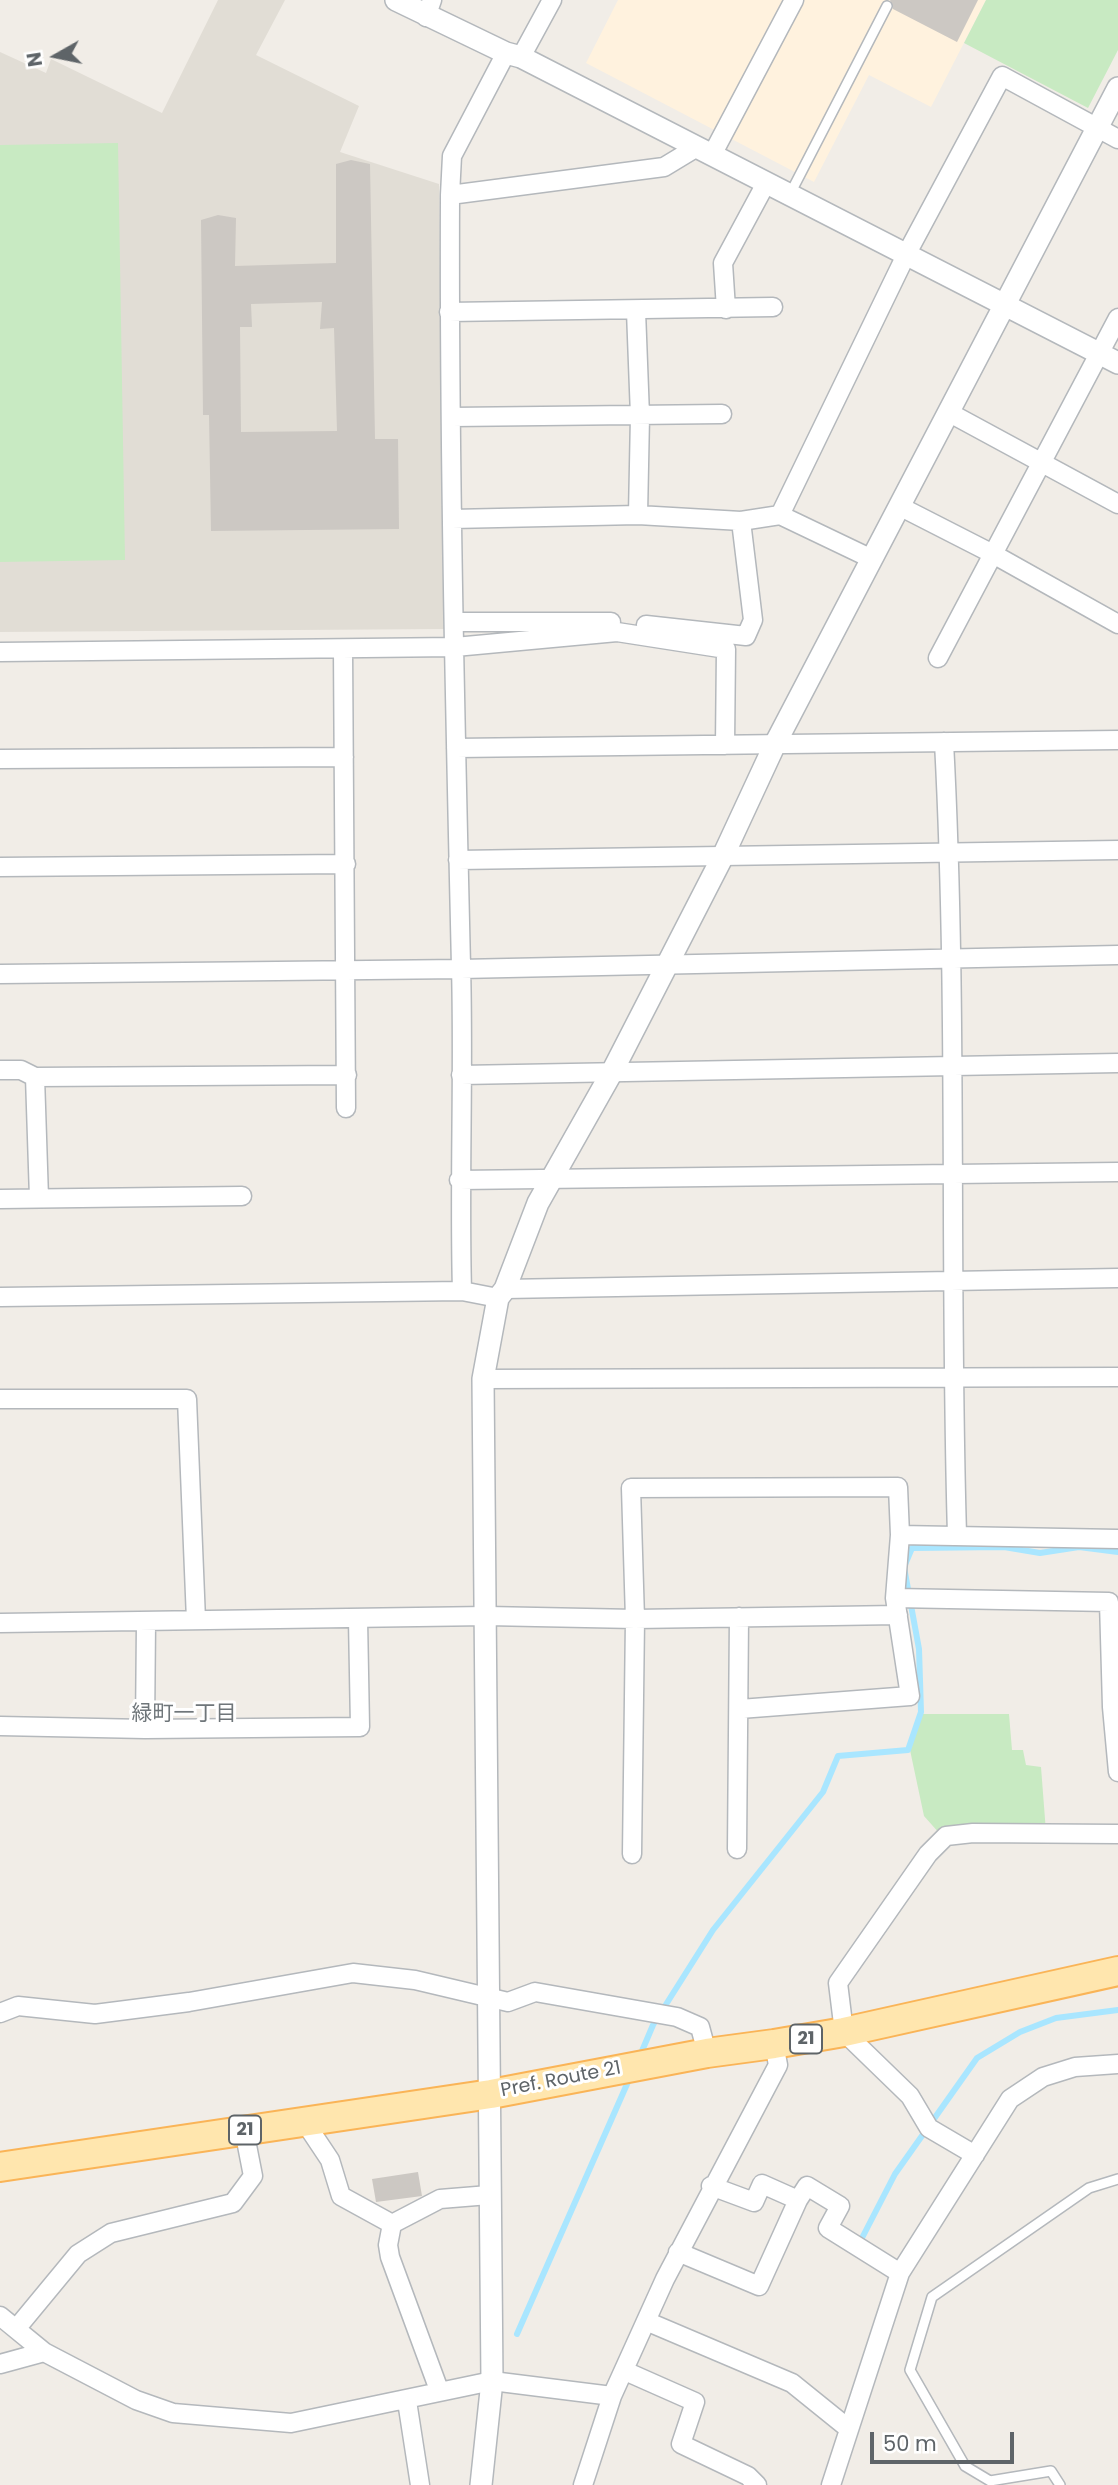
<!DOCTYPE html>
<html>
<head>
<meta charset="utf-8">
<style>
	body { margin:0 }
	#map { position:relative; width:1118px; height:2485px; overflow:hidden; background:#f1ede7; font-family:Poppins,sans-serif }
	canvas { display:block }
	.north { position:absolute; left:21px; top:21px; width:70px; height:70px; -webkit-text-stroke:5px #fff; paint-order:stroke; rotate:261deg; font-size:19px; font-weight:700; line-height:28px; text-align:center; color:#5e6468 }
	.north::after { content:''; display:block; margin:auto; width:24px; height:32px; background:#5e6468; clip-path:polygon(50% 0,100% 100%,50% 72%,0 100%) }
	.scale { position:absolute; left:870px; top:2432px; width:144px; height:32px; box-sizing:border-box; border:4px solid #5e6468; border-top:0; padding-left:9px; font-size:21px; line-height:24px; white-space:nowrap; color:#5e6468; -webkit-text-stroke:5px #fff; paint-order:stroke }
</style>
</head>
<body>
<div id="map">
<canvas width="1118" height="2485"></canvas>
<div class="north">N</div>
<div class="scale">50 m</div>
</div>
<script>
const c = document.querySelector('canvas').getContext('2d');
c.lineJoin = 'round';
function paint(path, color) { c.fillStyle = color; c.fill(path, 'evenodd'); }
function trace(path, color, width, dash) { c.strokeStyle = color; c.lineWidth = width; c.lineCap = dash ? 'butt' : 'round'; c.setLineDash(dash || []); c.stroke(path); }
function drawText(font, color, halo, rows, align = 'center') {
  c.font = font + ' Poppins,"Noto Sans JP",sans-serif'; c.lineWidth = 6; c.setLineDash([]); c.textBaseline = 'middle'; c.strokeStyle = halo; c.fillStyle = color; for (const [text, x, y, turn = 0] of rows) {
    c.save(); c.translate(x, y); c.rotate((+turn || 0) * Math.PI / 180); c.textAlign = isNaN(turn) ? turn : align; if (halo) c.strokeText(text, 0, 0); c.fillText(text, 0, 0); c.restore();
  }
}
const commercial = new Path2D(`
	M618,0H986L931,107L869,75L814,182L586,63Z`);
const education = new Path2D(`
	M218,0H285L256,55L359,106L340,152L439,184L444,629L0,632V52L46,73L51,59L162,113Z`);
const green = new Path2D(`
	M986,0H1118V50L1088,108L964,43Z
	M118,143L125,560L0,562V145Z
	M921,1714H1009L1012,1750H1023L1026,1765L1041,1767L1046,1832L940,1834L924,1816L910,1750Z`);
const stream = new Path2D(`
	M639,2058L653,2025L713,1930L823,1792L838,1756L908,1750L921,1712L919,1649L904,1567L912,1548L1004,1547L1040,1553L1079,1547L1118,1552
	M862,2238L895,2174L977,2058L1020,2032L1056,2018L1118,2010
	M517,2334L631,2075`);
const building = new Path2D(`
	M890,0H978L957,42L893,9Z
	M351,160L370,164L375,439H398L399,529L211,531L209,415H203L201,220L218,215L236,218L235,266L336,263V164ZM322,302L320,329L334,328L337,431L241,432L240,327H252L251,304Z
	M418,2172L422,2196L376,2202L372,2179Z`);
const service = new Path2D(`
	M790,194L887,6
	M1060,2485L1051,2471L990,2481L965,2466L910,2370L932,2297L1089,2188L1118,2179`);
const minor = new Path2D(`
	M426,17L432,0
	M521,57L552,0
	M712,155L794,0
	M450,195L664,167L697,147
	M726,309L723,263L765,185
	M636,311L640,416L638,515
	M449,312L773,307
	M948,412L1118,504
	M452,417L722,414
	M899,506L993,554L1118,624
	M780,515L906,255L1002,76L1118,139
	M452,519L638,515L741,521L780,515L872,559
	M454,622H611
	M646,625L746,636L753,620L741,521
	M343,649L346,1108
	M0,652L455,647L617,632L726,649L725,745
	M938,658L1118,318
	M944,742C958,1006 949,1270 957,1534
	M456,748L1118,740
	M0,759L344,757
	M458,860L1118,850
	M0,867L346,864
	M0,974L461,969L1118,955
	M0,1070H21L35,1077L39,1198
	M461,1075L1118,1063
	M35,1077L347,1075
	M459,1180L1118,1172
	M0,1199L242,1196
	M505,1289L1118,1278
	M0,1297L462,1291
	M498,1298L462,1291C459,1183 464,1075 461,966C455,709 449,452 450,195L452,156L506,53
	M483,1379L1118,1377
	M0,1399H187L196,1620
	M900,1535L1118,1539
	M895,1598L1109,1602L1112,1707L1118,1772
	M0,1623L487,1616L635,1619L898,1615
	M0,1726L145,1729L360,1727L358,1619
	M145,1729L146,1623
	M737,1849L739,1617
	M632,1854L635,1619L631,1488L898,1487L900,1535L895,1598L910,1696L740,1709
	M0,2013L18,2006L95,2014L189,2002L353,1973L415,1980L508,2002L535,1992L677,2017L700,2027L707,2053
	M304,2121L330,2160L341,2196L392,2224
	M975,2155L929,2128L910,2096L844,2032L838,1983L928,1854L946,1836L973,1833L1118,1834
	M711,2186L754,2202L762,2184L798,2200L807,2186L840,2206L828,2228L900,2273
	M678,2252L759,2286L798,2200
	M0,2316L44,2352L136,2400L173,2413L291,2423L492,2381L612,2396
	M646,2321L792,2383L849,2429
	M16,2329L78,2254L111,2233L233,2203L253,2176L244,2130
	M0,2364L44,2352
	M625,2371L695,2402L681,2444L748,2476L757,2485
	M439,2390L390,2257L388,2245L392,2224L440,2199L489,2195
	M407,2401L420,2485
	M583,2485L612,2396L665,2279L778,2065L774,2044
	M831,2485L900,2273L1010,2099L1043,2077L1075,2067L1118,2064`);
const tertiary = new Path2D(`
	M396,0L506,53L521,57L1118,363
	M481,2485L492,2381L483,1379L498,1298L505,1289L538,1203L612,1072L723,856L775,744L1118,88`);
const primary = new Path2D(`
	M0,2167L491,2094L707,2053L774,2044L844,2032L1118,1971`);
const shields = [
	[806,2039,32],
	[245,2130,32]
];
const shieldNames = [
	["21",806,2039],
	["21",245,2130]
];
const streetNames = [
	["Pref. Route 21",561,2080,-11]
];
const neighbourhoodNames = [
	["緑町一丁目",184,1715]
];
paint(commercial, '#fff2de');
paint(education, '#e1ddd5');
paint(green, '#c8eac2');
trace(stream, '#a9e6ff', 6);
paint(building, '#ccc8c3');
trace(service, '#b4b8bc', 12);
trace(minor, '#b4b8bc', 21);
trace(tertiary, '#b4b8bc', 24);
trace(primary, '#fab457', 32);
trace(service, '#fff', 9);
trace(minor, '#fff', 18);
trace(tertiary, '#fff', 21);
trace(primary, '#ffe6ae', 28);
for (const [x, y, w] of shields) { const box = new Path2D(); box.roundRect(x - w / 2, y - 14.5, w, 29, 5); c.fillStyle = '#fff'; c.fill(box); trace(box, '#5e6468', 2); }
drawText('bold 18px', '#5e6468', null, shieldNames);
drawText('19px', '#5e6468', '#fff', streetNames);
drawText('21px', '#6f767a', '#fff', neighbourhoodNames);
</script>
</body>
</html>
